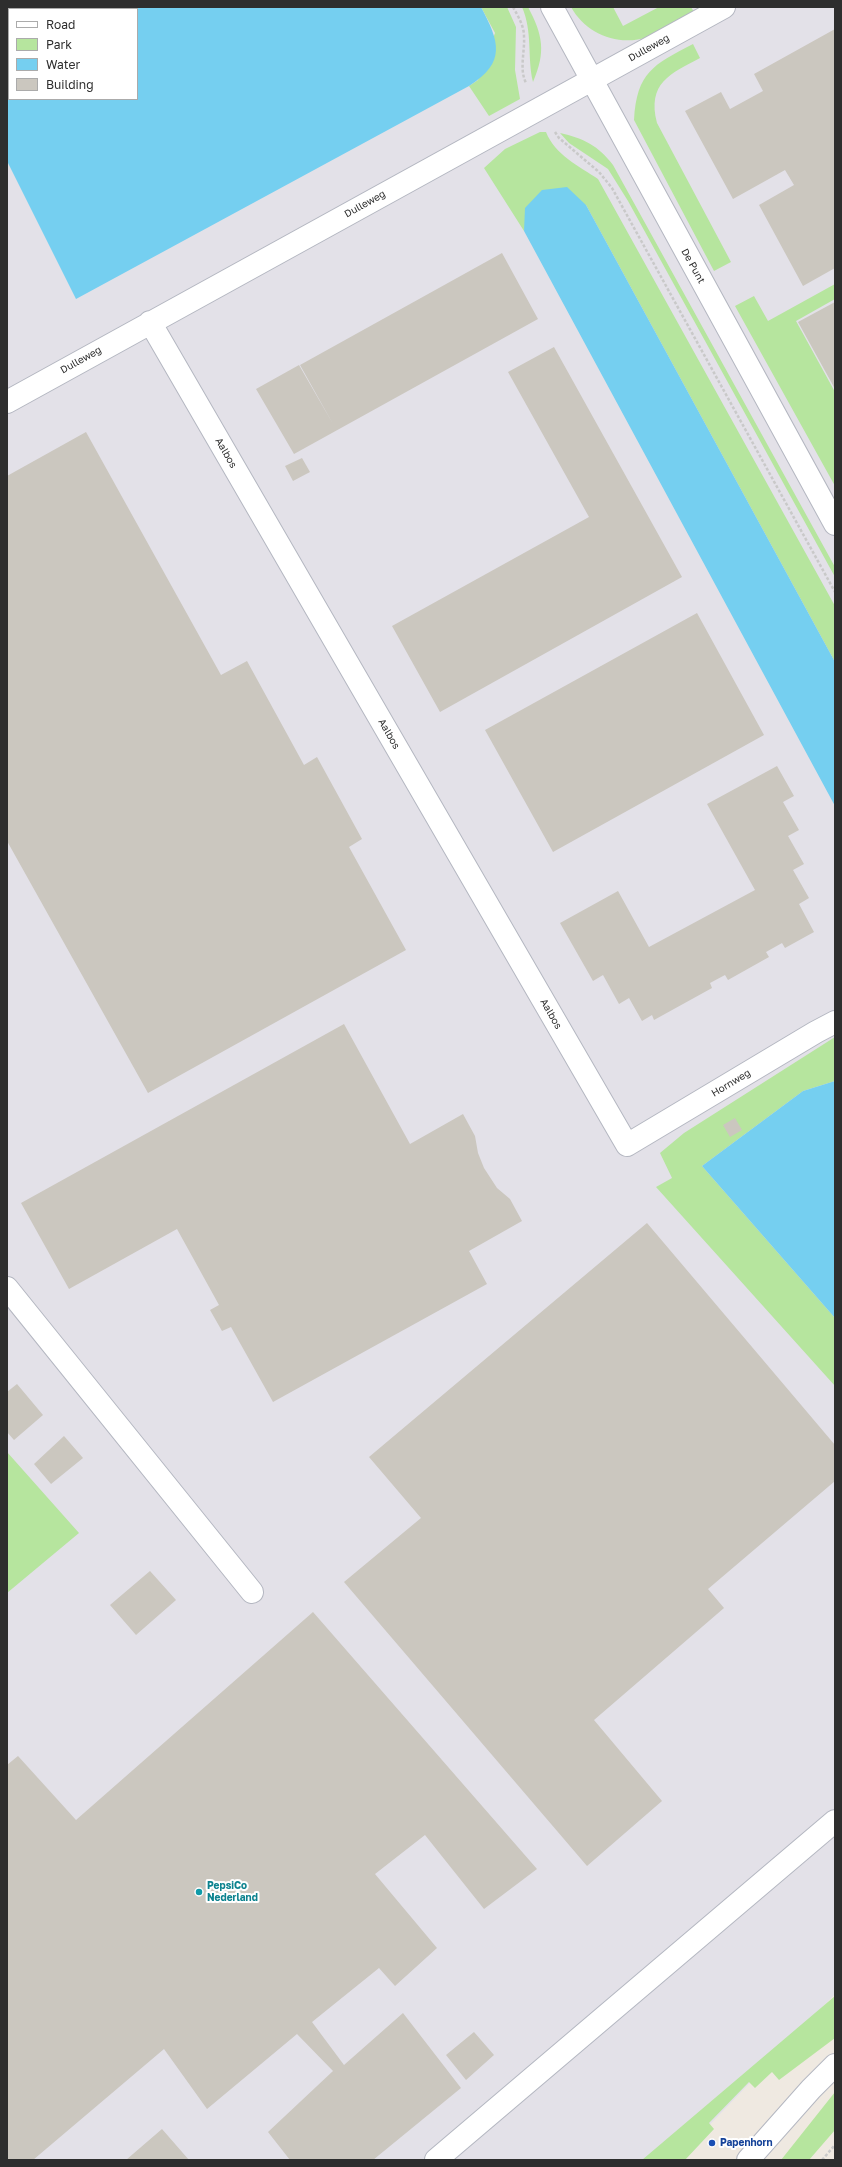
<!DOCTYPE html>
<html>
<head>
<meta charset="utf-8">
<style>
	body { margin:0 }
	#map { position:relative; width:842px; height:2167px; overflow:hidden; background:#efe9e1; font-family:"Golos Text",sans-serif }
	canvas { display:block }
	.frame { position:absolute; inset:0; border:8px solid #2e2e2e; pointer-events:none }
	.legend { position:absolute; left:8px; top:8px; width:130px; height:92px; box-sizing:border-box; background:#fff; border:1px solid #ababab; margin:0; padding:5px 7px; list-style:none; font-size:12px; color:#2e2e2e }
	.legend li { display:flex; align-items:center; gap:8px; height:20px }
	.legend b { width:20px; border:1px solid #ababab }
</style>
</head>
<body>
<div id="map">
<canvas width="842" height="2167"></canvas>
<div class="frame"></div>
<ul class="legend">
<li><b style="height:5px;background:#fff"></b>Road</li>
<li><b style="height:11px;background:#b6e59e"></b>Park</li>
<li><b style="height:11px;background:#75cff0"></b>Water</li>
<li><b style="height:11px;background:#cbc7bf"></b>Building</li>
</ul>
</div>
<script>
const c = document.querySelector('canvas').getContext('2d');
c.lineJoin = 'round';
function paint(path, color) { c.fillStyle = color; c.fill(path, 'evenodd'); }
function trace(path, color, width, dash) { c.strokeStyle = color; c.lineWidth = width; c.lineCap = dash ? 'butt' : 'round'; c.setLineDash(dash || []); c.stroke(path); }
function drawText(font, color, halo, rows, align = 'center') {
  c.font = font + ' "Golos Text",sans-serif'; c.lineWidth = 4; c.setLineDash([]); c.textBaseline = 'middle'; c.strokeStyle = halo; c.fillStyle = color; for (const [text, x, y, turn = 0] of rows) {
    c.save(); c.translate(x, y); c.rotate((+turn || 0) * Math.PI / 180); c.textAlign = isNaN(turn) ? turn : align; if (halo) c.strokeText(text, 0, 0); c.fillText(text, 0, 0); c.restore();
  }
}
const industrial = new Path2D(`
	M7,7H835V1994L676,2160H7ZM9,9H137V99H9Z`);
const green = new Path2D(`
	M481,7H507L516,27L515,70L520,99L489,116L469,86L478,80L495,33Z
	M522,7H528C543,35 546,52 533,82C527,56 533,33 522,7Z
	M571,7H613L623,26L659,7H691L694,12C679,20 664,31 648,37C618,47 586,34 571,7Z
	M693,44L700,58C670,74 647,83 657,123L731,262L714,271L634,120C637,72 653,65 693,44Z
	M540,132H546C555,155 579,166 598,179L835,606V662L586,205L534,199L524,231L484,168L505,149Z
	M560,133C583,138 599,146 613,165L835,567V577L628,201L608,169L569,143Z
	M835,284V299L796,321L835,392V486L735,306L754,296L768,321Z
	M835,1037V1081L803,1091L702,1166L835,1318V1386L656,1187L672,1178L660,1153L684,1133Z
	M7,1452L79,1533L7,1593Z
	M835,1996V2038L779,2080L772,2072L755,2088L749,2082L709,2123L714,2129L685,2160H642Z
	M835,2092V2130L809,2160H781Z`);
const water = new Path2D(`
	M12,7H481C499,41 507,62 469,86L76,299L7,161V11L9,9V99H137V9H9Z
	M567,187L586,205L835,662V806L524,231L525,208L542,190Z
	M835,1081V1318L702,1166L803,1091Z`);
const building = new Path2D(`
	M835,29V268L803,286L759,205L794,185L785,170L733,199L685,111L721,92L730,109L763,91L754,74Z
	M502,253L538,319L294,454L256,389L299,365L333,424L300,365Z
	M835,302V389L798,322Z
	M554,347L682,577L440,712L392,626L589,517L508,372Z
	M86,432L221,675L247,661L304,765L317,757L362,839L349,847L406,950L148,1093L7,841V476Z
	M302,458L310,472L293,481L285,466Z
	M697,613L764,735L553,852L485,730Z
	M777,766L794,796L783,802L799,830L788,836L804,864L793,870L809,898L799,904L814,932L785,948L782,943L766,952L769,957L728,980L725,975L710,983L712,988L654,1020L652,1015L642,1021L629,998L619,1004L603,975L593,981L560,923L618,891L649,947L755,890L707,804Z
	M344,1024L410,1144L463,1114L475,1136L478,1153L484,1168L497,1188L510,1199L522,1221L469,1251L487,1284L273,1402L231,1327L222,1331L210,1310L219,1305L177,1229L69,1289L21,1203Z
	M735,1118L742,1130L730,1137L723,1125Z
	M647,1223L835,1445V1481L708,1589L724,1608L594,1720L662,1801L587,1866L344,1582L421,1518L369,1457Z
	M17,1384L43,1415L14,1440L7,1432V1392Z
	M64,1436L83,1458L51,1484L34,1464Z
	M150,1571L176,1600L136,1635L110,1605Z
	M313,1612L537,1869L484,1909L425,1835L375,1874L437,1948L395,1986L379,1968L312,2022L344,2065L403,2013L461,2088L373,2160H290L268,2132L333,2071L297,2034L207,2109L164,2049L33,2160H7V1765L18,1756L76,1820Z
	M474,2032L494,2055L466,2080L446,2055Z
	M162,2129L189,2160H126Z`);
const path = new Path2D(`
	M513,7C518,16 524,26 524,36C525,52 519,69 526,83
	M555,132L559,138L599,172L612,188L835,592
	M822,2160L835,2145`);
const minor = new Path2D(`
	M552,7L835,524
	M150,322L627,1145L816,1032L835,1022
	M7,402L724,7
	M7,1288L252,1592
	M436,2160L835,1821
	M748,2160L811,2089L835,2065`);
const markers = [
	[199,1892,4,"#0f9aa8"],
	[712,2143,4,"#1a4fb4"]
];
const streetNames = [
	["Dulleweg",649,48,-29],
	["Dulleweg",365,204,-29],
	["De Punt",693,266,61],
	["Dulleweg",81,360,-29],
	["Aalbos",226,453,60],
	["Aalbos",389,734,60],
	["Aalbos",551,1014,60],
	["Hornweg",731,1083,-31]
];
const cultureNames = [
	["PepsiCo",207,1886],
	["Nederland",207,1898]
];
const transitNames = [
	["Papenhorn",720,2143]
];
paint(industrial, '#e3e1e8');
paint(green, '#b6e59e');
paint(water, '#75cff0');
paint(building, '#cbc7bf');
trace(minor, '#b4b7c1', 24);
trace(path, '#c9c9c9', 2.5, [3, 2]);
trace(minor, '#fff', 22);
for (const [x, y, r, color] of markers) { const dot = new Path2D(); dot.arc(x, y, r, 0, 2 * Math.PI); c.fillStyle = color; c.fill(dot); trace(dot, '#fff', 1.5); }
drawText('10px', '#2e2e2e', '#fff', streetNames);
drawText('bold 10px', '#0d838f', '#fff', cultureNames, 'left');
drawText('bold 10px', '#164399', '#fff', transitNames, 'left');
</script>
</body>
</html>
